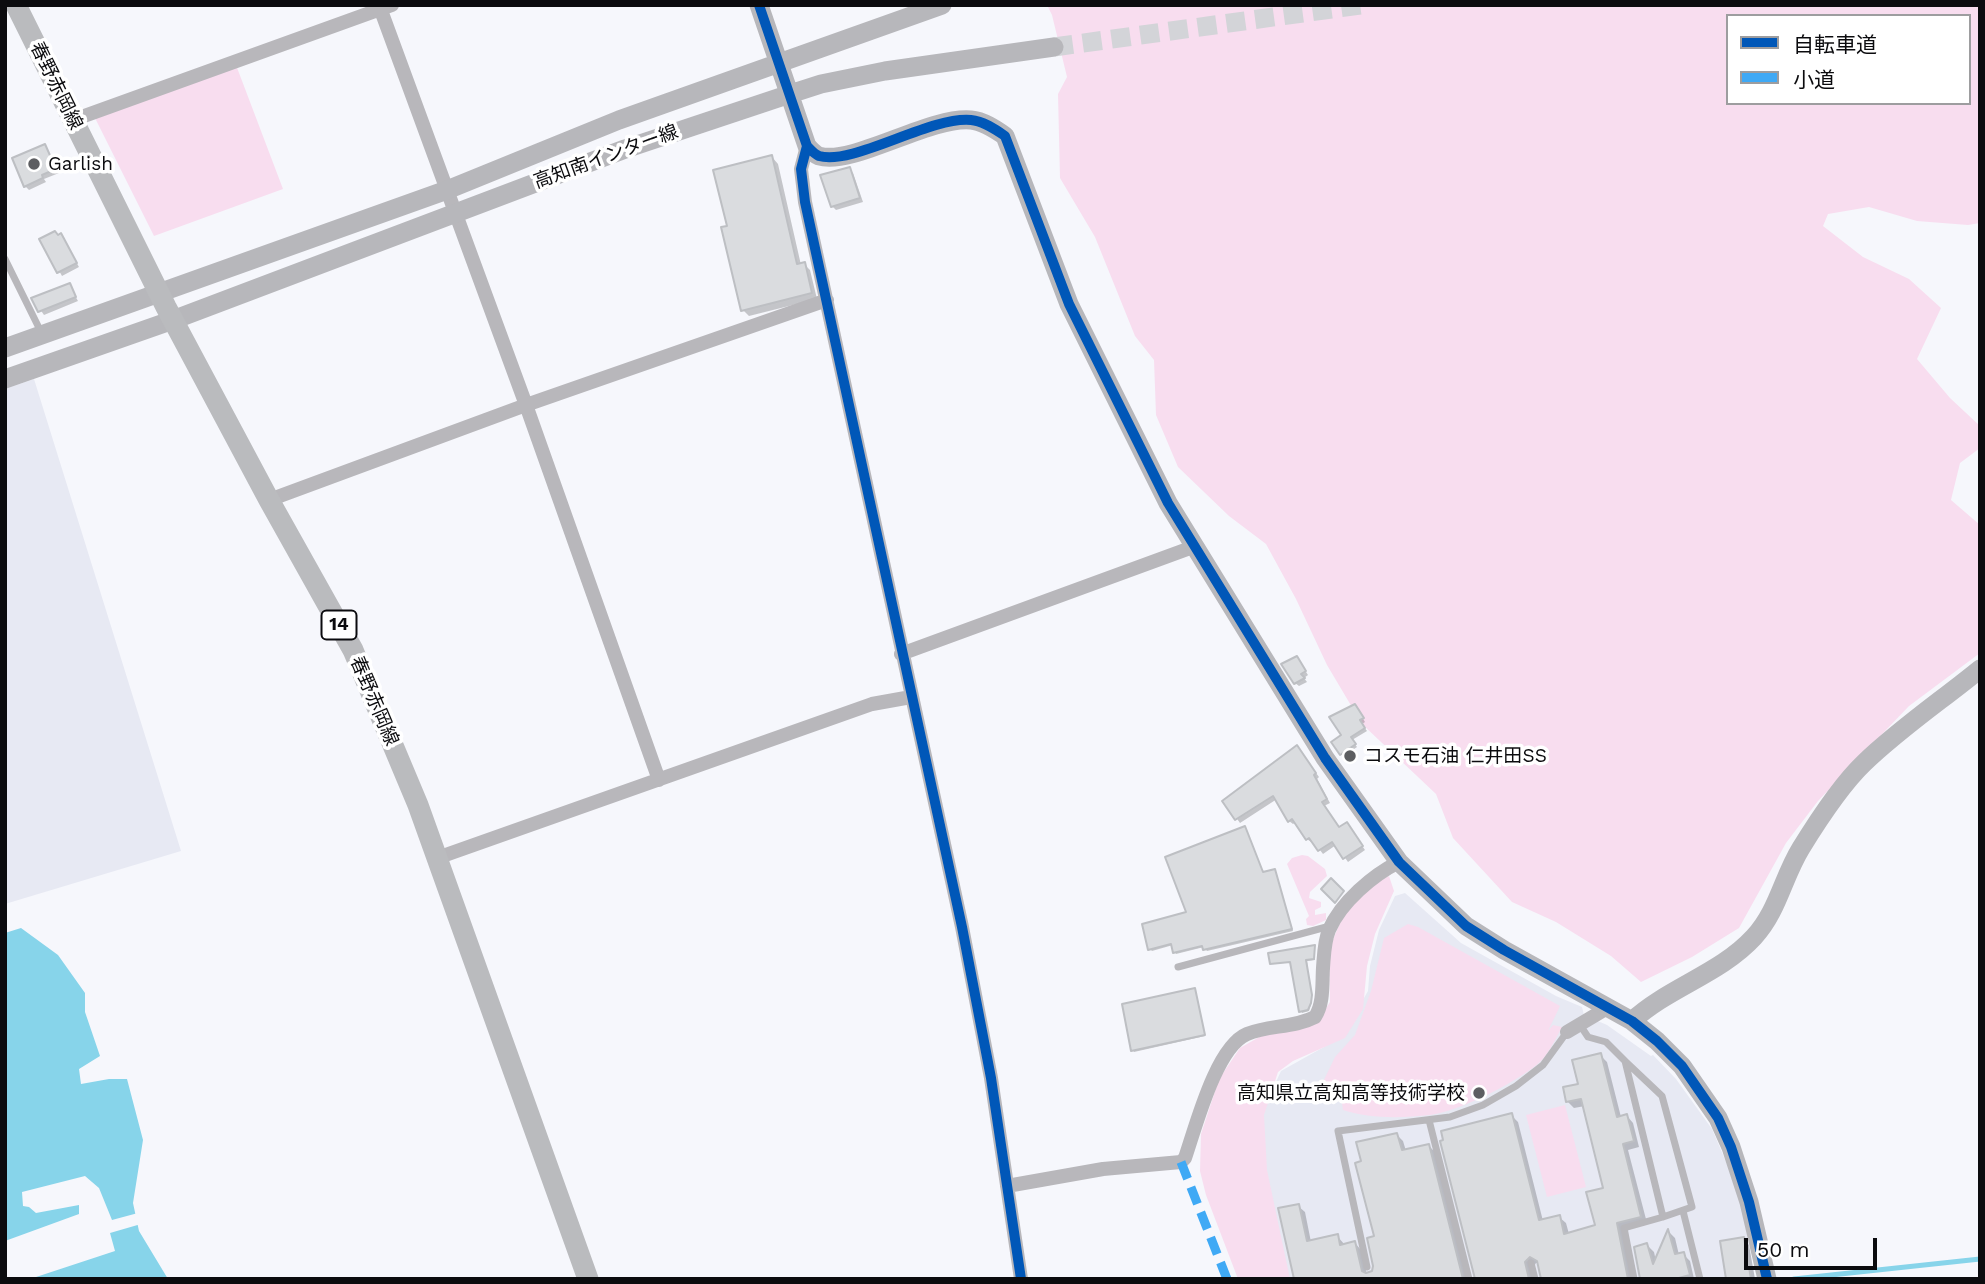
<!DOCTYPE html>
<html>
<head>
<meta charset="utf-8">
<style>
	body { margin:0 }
	#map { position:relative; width:1985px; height:1284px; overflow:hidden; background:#f6f7fc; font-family:"Work Sans","Noto Sans JP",sans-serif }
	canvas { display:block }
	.frame { position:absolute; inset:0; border:7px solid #0b0b0e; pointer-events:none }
	.legend { position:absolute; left:1726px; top:14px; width:245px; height:91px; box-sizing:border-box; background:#fff; border:2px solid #9d9d9f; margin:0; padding:9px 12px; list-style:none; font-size:21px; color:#0b0b0e }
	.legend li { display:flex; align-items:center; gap:14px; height:35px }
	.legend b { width:35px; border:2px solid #9d9d9f }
	.scale { position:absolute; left:1744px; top:1238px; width:133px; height:32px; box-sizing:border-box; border:4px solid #0b0b0e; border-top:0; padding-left:9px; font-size:21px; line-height:24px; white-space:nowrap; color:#0b0b0e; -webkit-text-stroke:5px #fff; paint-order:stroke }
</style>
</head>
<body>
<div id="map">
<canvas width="1985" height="1284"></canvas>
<div class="frame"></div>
<ul class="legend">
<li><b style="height:9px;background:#0057b8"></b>自転車道</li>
<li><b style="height:9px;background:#3fa9f5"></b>小道</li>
</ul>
<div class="scale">50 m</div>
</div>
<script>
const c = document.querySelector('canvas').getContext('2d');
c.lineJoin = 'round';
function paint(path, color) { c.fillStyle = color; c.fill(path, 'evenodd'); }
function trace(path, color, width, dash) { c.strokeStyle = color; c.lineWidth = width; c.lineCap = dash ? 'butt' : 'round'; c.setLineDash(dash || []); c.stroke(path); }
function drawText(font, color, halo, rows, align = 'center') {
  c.font = font + ' "Work Sans","Noto Sans JP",sans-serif'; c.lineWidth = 7; c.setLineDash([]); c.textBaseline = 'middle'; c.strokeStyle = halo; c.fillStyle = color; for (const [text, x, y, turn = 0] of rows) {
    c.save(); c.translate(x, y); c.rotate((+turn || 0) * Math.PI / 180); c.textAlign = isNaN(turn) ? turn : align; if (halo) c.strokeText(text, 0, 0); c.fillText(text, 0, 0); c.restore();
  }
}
const built = new Path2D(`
	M34,379L181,851L5,904V389Z
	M1405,893L1461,943L1556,996L1582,1007L1584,1015L1607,1025L1651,1056L1653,1055L1676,1079L1712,1129L1735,1183L1744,1217L1755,1279H1285L1261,1143V1115L1281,1071L1331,1043L1349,1024L1368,991L1370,966L1379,930L1395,896Z`);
const green = new Path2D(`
	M1047,5H1980V223L1968,225L1917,221L1869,207L1828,214L1823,226L1863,257L1909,279L1941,308L1917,359L1950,398L1980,426V448L1960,463L1951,500L1980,525V653L1909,706L1818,801L1786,843L1739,928L1692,957L1641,982L1611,956L1556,922L1512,902L1453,838L1436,794L1362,724L1327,665L1296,599L1266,544L1229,516L1178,467L1156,415L1154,360L1135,336L1095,237L1060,178L1058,94L1067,77L1052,15ZM1728,16H1969V103H1728Z
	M236,65L283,189L154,236L95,118Z
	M1302,855L1308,856L1325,869L1327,876L1310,892L1309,898L1321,902V907L1315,910V915L1326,913V920L1313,926L1307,925L1306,919L1309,916L1287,864L1292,858Z
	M1389,876L1394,891L1375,934L1367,966L1363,1009L1345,1038L1293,1061L1278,1072L1264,1115L1267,1170L1290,1279H1238L1206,1195L1200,1171L1201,1134L1219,1079L1240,1048L1261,1036L1316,1024L1330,1002L1329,949L1343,916L1373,883Z
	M1408,924L1418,927L1560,1006L1548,1031L1553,1025L1562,1027C1556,1038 1550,1051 1542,1060C1522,1080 1458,1112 1430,1115C1403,1118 1369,1119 1343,1110L1342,1103L1348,1101L1322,1084L1335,1057L1355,1035L1371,991L1384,938Z
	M1565,1105L1586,1187L1547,1197L1526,1115Z`);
const water = new Path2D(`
	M21,928L58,955L85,993L127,1079L143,1140L133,1203L139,1231L168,1279H5V933Z`);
const pier = new Path2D(`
	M87,990L130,1076L127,1079H109L81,1084L79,1069L100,1056L85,1012V993Z
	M85,1176L99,1188L112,1220L138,1213L141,1224L110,1233L115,1251L30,1279H5V1241L79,1214V1205L36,1213L29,1207L23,1206L22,1192Z`);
const shadow = new Path2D(`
	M45,146L59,173L44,179L46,182L29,190L25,186Z
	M772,157L778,164L801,265L804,264L810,270L817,299L749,316L743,310L729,227Z
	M849,169L853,173L863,202L836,210L832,206Z
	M61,235L79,267L62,276L42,240Z
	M69,285L78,301L44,315L33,299Z
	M1297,658L1308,675L1304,678L1307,682L1299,686L1295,683Z
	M1357,709L1365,722L1362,724L1367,731L1352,740L1357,747L1344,756L1341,754L1343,736Z
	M1300,751L1319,777L1317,779L1330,803L1324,806L1340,829L1350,828L1365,850L1348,862L1336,845L1323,854L1313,841L1311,842L1307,839L1296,822L1293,824L1289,821L1277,799L1240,823L1225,802Z
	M1276,872L1293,931L1207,951L1204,947L1176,954L1173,945L1152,951L1150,949L1188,913L1263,874Z
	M1315,947V960L1307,961L1312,1000L1309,1011L1302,1013L1292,962L1271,963Z
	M1195,990L1205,1036L1134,1052L1133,1050Z
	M1600,1055L1607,1062L1621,1117L1627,1116L1633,1123L1639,1147L1628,1150L1647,1223L1622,1230L1632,1279H1543L1539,1263H1536L1531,1271L1533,1279H1476L1511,1115L1518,1122L1543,1221L1559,1217L1566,1223L1569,1234L1597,1227L1606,1189L1585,1106L1574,1108L1568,1102Z
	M1397,1135L1403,1141L1406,1151L1428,1145L1435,1152L1467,1279H1296L1298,1206L1305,1212L1311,1242L1337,1236L1345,1245L1355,1243L1361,1250L1367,1275L1372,1273L1375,1266L1376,1238Z
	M1669,1232L1675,1238L1679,1255L1683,1254L1690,1261L1694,1279H1641L1647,1245L1654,1252L1656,1261Z
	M1743,1239L1749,1245L1755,1279H1728Z`);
const stream = new Path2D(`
	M1794,1279L1980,1259`);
const building = new Path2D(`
	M45,144L56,169L42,175L43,178L24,187L12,158Z
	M772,155L797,264L805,262L812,293L741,311L721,227L727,226L713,170Z
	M850,167L860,198L831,207L820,175Z
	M55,231L58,235L61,233L77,263L57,273L39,239Z
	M70,283L76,297L38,312L31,298Z
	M1297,656L1306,671L1301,674L1305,678L1294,684L1281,664Z
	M1355,704L1364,718L1360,720L1365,728L1351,737L1356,744L1340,755L1331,742L1341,735L1329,717Z
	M1297,745L1316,773L1314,775L1327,799L1322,802L1339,827L1347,822L1363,846L1343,859L1332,842L1318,851L1309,838L1306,840L1292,819L1288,822L1273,796L1235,820L1222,801Z
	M1245,826L1263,872L1275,869L1292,929L1203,950L1202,946L1173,953L1171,944L1148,950L1142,924L1186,912L1165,857Z
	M1331,878L1344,891L1335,903L1321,889Z
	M1315,945L1314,959L1306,960L1312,995L1311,1003L1308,1010L1299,1012L1290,962L1270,964L1268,953Z
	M1195,988L1205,1035L1131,1051L1122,1004Z
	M1601,1053L1617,1117L1627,1114L1634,1141L1623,1144L1641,1217L1617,1223L1628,1279H1541L1537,1261L1530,1257L1525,1262L1529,1279H1475L1440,1141L1443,1140L1441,1131L1512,1113L1539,1220L1560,1215L1564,1234L1595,1225L1586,1192L1603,1188L1581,1099L1566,1102L1563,1087L1578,1084L1572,1060Z
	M1397,1133L1402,1150L1429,1144L1463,1279H1294L1278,1208L1299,1204L1307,1241L1338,1234L1340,1245L1355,1241L1362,1271L1366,1273L1372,1271L1373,1266L1367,1238L1374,1236L1355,1163L1361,1161L1356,1142Z
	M1668,1229L1675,1254L1684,1252L1690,1275L1675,1279H1640L1634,1247L1647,1243L1653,1264Z
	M1744,1237L1751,1279H1726L1720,1241Z`);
const secondaryTunnel = new Path2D(`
	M1054,47L1361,5`);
const lane = new Path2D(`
	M5,259L41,332
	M1178,967L1330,926
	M1580,1025L1588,1037L1606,1042L1625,1061L1663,1217L1692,1207L1662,1096L1625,1061
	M1429,1120L1469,1279
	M1683,1211L1700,1279
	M1531,1263L1535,1279
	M1367,1267L1338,1131L1450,1117L1483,1105L1516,1086L1543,1065L1567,1032
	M1634,1279L1624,1228L1663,1217`);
const street = new Path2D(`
	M379,5L526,405L659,780
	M73,120L392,5
	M807,146L801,169L805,202L962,927L991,1078L1021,1279
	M269,500L526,405L827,300
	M901,654L1193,547
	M437,858L872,704L911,697
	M1567,1032L1609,1007
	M1007,1186L1103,1169L1181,1162L1185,1158C1196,1126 1216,1047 1247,1034C1268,1025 1294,1028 1315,1017C1324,1003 1322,984 1323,968C1324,956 1324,942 1329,930C1341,902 1373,875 1399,862`);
const secondary = new Path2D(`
	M759,5L807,146C811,150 814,154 819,156C853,166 930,116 971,120C983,121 995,129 1005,136L1069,304L1168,503L1325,758L1399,862L1466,926L1504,950L1632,1021L1657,1041L1682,1066L1718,1118L1731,1147L1749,1202L1767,1279
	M5,348L447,190L619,120L942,5
	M5,379L173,320L625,149L790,94L821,84L885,71L1054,47
	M1632,1021C1669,987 1720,974 1754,937C1778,911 1783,877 1801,848C1817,822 1842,784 1864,763C1899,729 1942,700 1980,669`);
const primary = new Path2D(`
	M16,5L166,307L269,500L353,650L418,805L588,1279`);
const quiet = new Path2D(`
	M1181,1162L1227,1279`);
const cycleway = new Path2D(`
	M759,5L807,146C811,150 814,154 819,156C853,166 930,116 971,120C983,121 995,129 1005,136L1069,304L1168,503L1325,758L1399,862L1466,926L1504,950L1632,1021L1657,1041L1682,1066L1718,1118L1731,1147L1749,1202L1767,1279
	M807,146L801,169L805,202L962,927L991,1078L1021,1279`);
const markers = [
	[34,164,7,"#5d5e61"],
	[1350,756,7,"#5d5e61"],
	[1479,1093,7,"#5d5e61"]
];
const shields = [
	[339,625,35]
];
const shieldNames = [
	["14",339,625]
];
const streetNames = [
	["春野赤岡線",56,86,64],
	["高知南インター線",606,157,-20],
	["春野赤岡線",374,701,67]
];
const poiNames = [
	["Garlish",48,164],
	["コスモ石油 仁井田SS",1364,756],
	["高知県立高知高等技術学校",1465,1093,"right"]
];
paint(built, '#e7e9f3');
paint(green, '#f8ddef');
paint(water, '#87d4ea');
paint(pier, '#f6f7fc');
paint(shadow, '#0003');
trace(stream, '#87d4ea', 5);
paint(building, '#dadcdf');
trace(building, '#bdbfc3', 2);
trace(secondaryTunnel, '#d3d4d8', 19, [19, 10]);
trace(lane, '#b8b7bb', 7);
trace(street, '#b8b7bb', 14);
trace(secondary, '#b7b7bb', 19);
trace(primary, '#babbbe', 21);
trace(quiet, '#3fa9f5', 9, [18, 9]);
trace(cycleway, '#0057b8', 10);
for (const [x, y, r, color] of markers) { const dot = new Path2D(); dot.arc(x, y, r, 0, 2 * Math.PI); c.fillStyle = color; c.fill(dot); trace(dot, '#fff', 2.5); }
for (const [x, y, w] of shields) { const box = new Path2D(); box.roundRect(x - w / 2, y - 14.5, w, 29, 5); c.fillStyle = '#fff'; c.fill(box); trace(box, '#0b0b0e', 2); }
drawText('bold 18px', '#0b0b0e', null, shieldNames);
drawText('19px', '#0b0b0e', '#fff', streetNames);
drawText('19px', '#0b0b0e', '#fff', poiNames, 'left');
</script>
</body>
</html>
